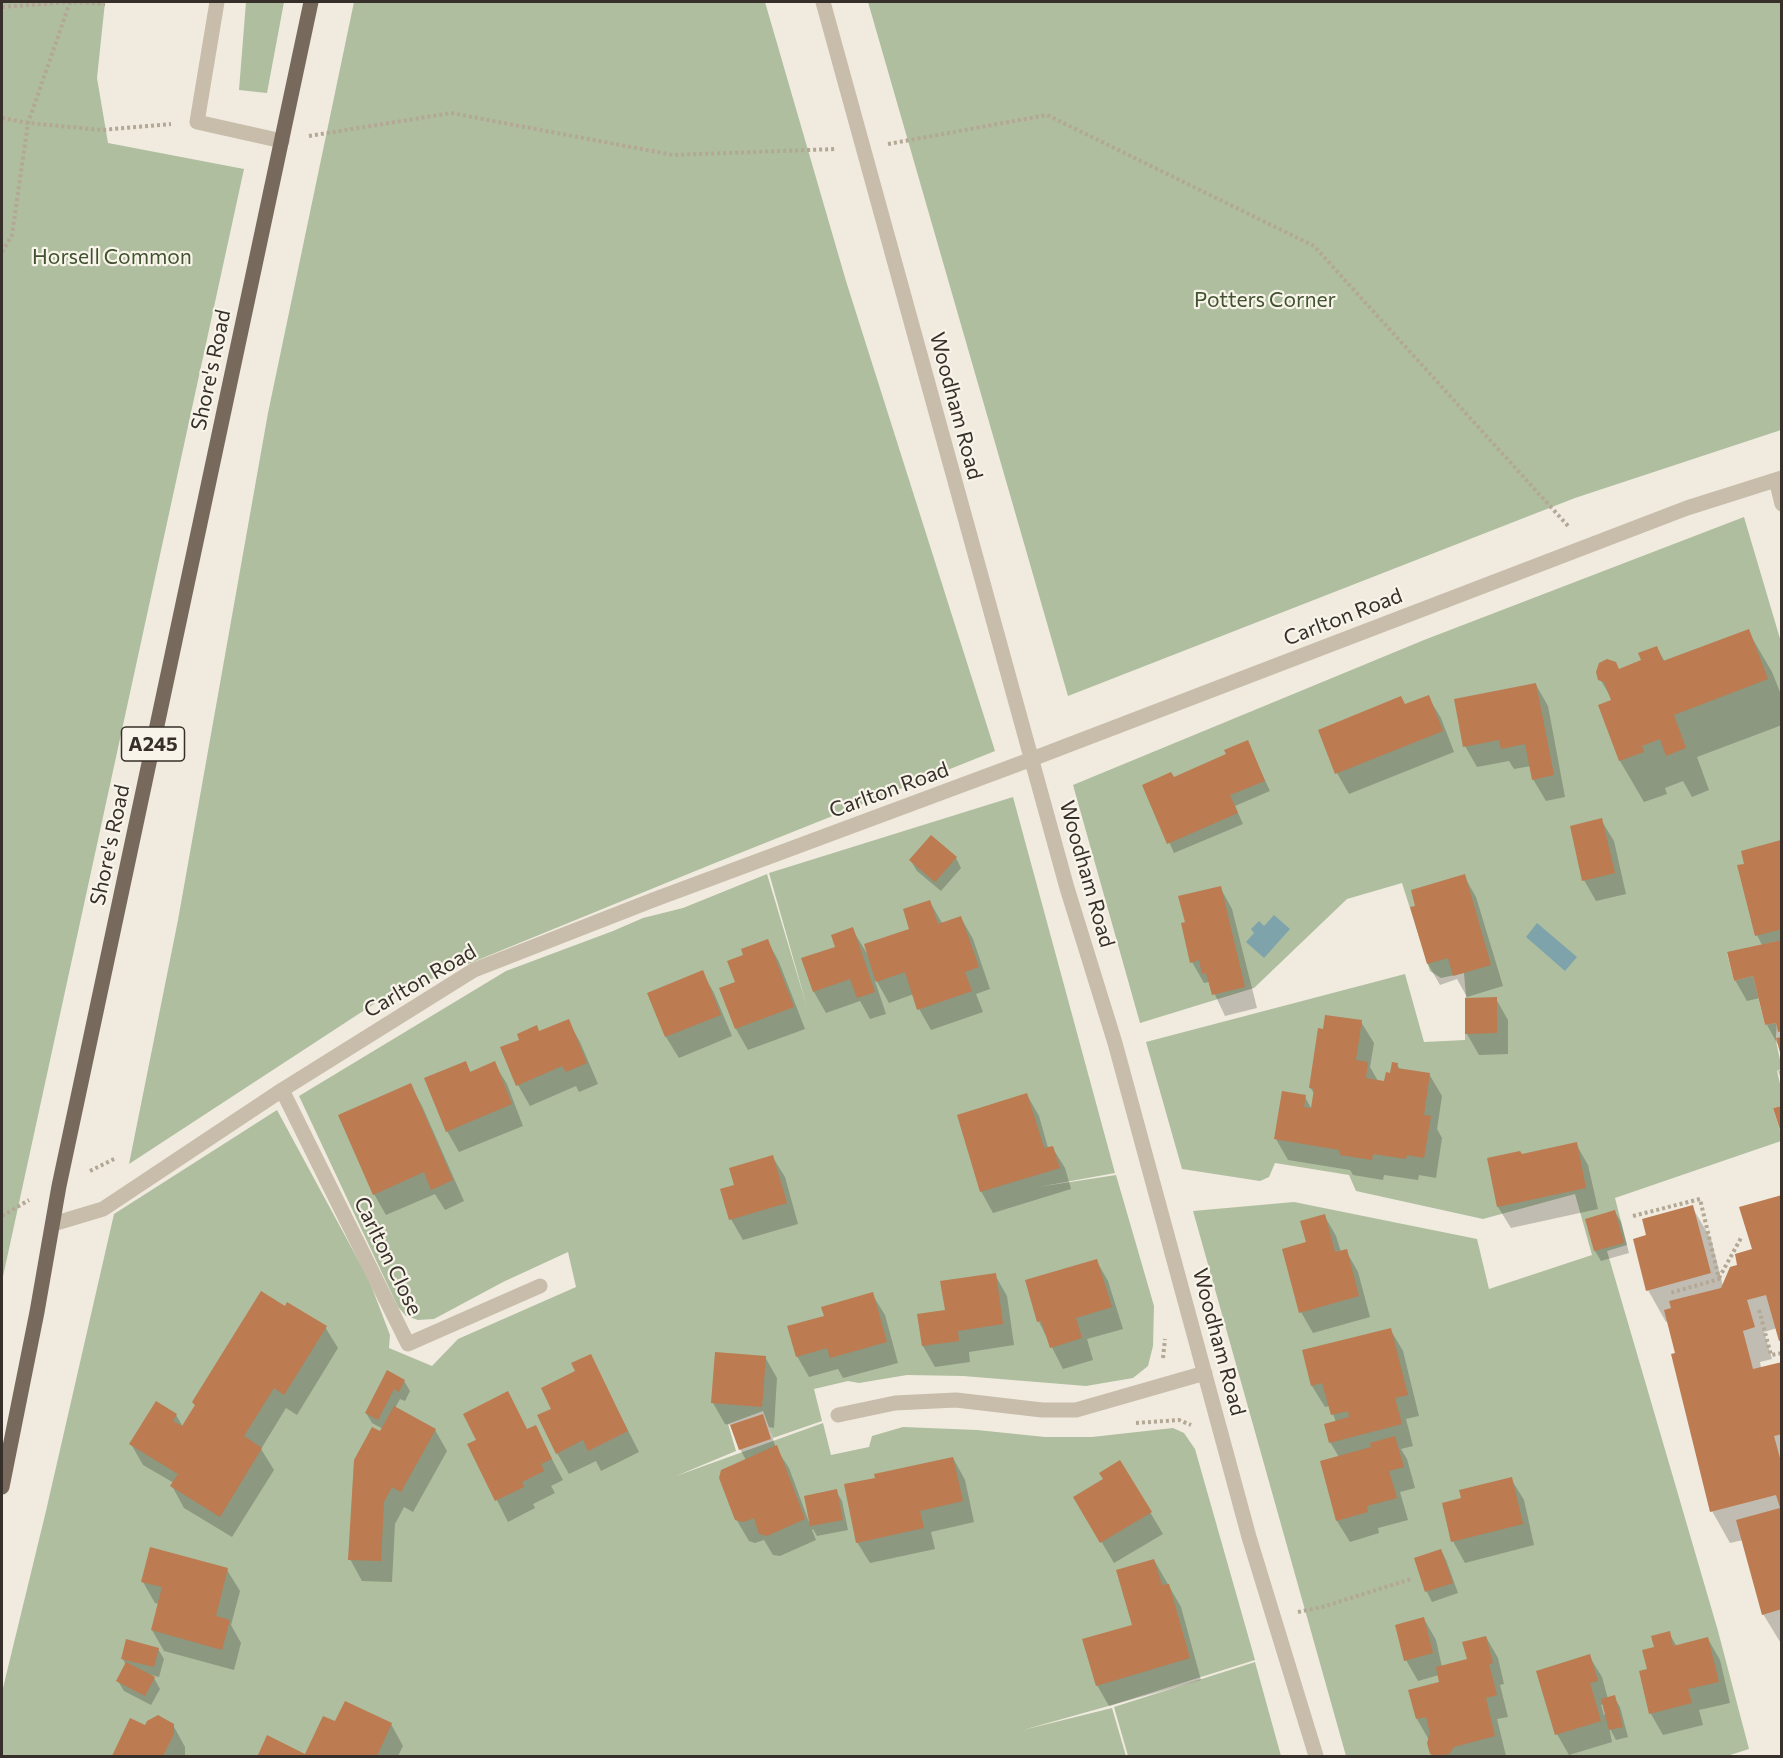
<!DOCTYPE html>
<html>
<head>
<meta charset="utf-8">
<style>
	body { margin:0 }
	#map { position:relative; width:1783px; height:1758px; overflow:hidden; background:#f0ebde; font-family:Commissioner,sans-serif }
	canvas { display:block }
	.frame { position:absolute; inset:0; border:3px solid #362f2a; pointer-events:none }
</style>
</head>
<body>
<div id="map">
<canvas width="1783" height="1758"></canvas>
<div class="frame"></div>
</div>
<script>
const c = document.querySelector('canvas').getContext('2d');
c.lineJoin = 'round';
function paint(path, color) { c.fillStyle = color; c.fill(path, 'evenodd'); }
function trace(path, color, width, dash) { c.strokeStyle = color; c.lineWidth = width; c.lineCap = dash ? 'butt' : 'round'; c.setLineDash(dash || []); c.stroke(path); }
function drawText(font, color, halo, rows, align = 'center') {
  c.font = font + ' Commissioner,sans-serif'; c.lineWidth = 4.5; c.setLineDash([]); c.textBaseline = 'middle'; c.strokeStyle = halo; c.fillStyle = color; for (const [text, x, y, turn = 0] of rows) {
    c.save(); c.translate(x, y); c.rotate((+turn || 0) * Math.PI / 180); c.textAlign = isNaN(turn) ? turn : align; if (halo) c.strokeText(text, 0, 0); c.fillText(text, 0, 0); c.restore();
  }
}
const green = new Path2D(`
	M2,2H105L97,78L108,143L244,169L2,1281Z
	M246,2H284L267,93L239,90Z
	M354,2H765L846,281L995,751L710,865L380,1000L129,1164L178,920L268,413Z
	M868,2H1781V430L1575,498L1068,696Z
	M1744,517L1781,642L1782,940L1727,953L1734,981L1753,976L1765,1025L1776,1023C1777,1029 1776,1032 1776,1038C1776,1047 1781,1058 1781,1069L1777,1071L1781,1088L1782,1106L1773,1108L1781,1134V1141L1615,1198L1627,1245L1607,1251L1718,1631L1749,1749L1727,1756H1346L1193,1211L1294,1202L1477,1239L1489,1289L1592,1255L1575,1194L1483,1219L1356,1191L1349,1175L1275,1163L1269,1177L1260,1181L1182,1169L1146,1042L1405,974L1424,1042L1465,1040V998L1466,997L1464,973L1441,978L1430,971L1402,883L1347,899L1254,988L1140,1023L1073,785L1424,640Z
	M1013,797L1115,1173L1038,1187L1116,1175L1154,1306L1153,1346L1148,1366L1133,1378L1086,1386L963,1376L907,1375L859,1383L848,1381L814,1389L822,1421L773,1438L763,1411L728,1424L736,1451L676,1476L823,1423L831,1455L869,1447L872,1436L903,1427L977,1430L1045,1437H1092L1173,1428L1184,1433L1195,1449L1255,1660L1112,1705L1023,1730L1112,1708L1126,1756H2V1692L46,1511L114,1214L277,1110L369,1280L390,1335L389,1348L432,1366L458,1339L576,1287L568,1252L503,1282L434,1319L418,1320L406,1316L398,1307L299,1096L506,971L613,931L643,918L683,908L767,874L807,1007L769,873Z
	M1255,1662L1281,1756H1128L1114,1707Z`);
const water = new Path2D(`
	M1274,915L1290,929L1264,958L1246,942L1254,933L1251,929L1259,921L1264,926Z
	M1537,923L1577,957L1565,971L1526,937Z`);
const shadow = new Path2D(`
	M1748,631L1772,672L1782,697V725L1697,757L1709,790L1692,797L1683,781L1665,788L1667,794L1644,802L1620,761L1600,706L1613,701L1600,679L1643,661L1657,648L1665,662Z
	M1536,685L1548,706L1565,797L1546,801L1533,779L1531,766L1514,769L1509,761L1477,767L1465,746Z
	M1428,697L1441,718L1454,752L1349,794L1337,773Z
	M1247,742L1270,791L1235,806L1243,824L1174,853L1144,785L1174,779L1228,755Z
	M1601,820L1614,841L1626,894L1596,901L1584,880Z
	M1780,842L1782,844V1052L1767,1025L1760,998L1747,1001L1735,980L1762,945L1757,935L1746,865Z
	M956,858L961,868L941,891L917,871L911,861Z
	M1464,876L1476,897L1503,986L1467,997L1457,979L1440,985L1428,964L1417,907Z
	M1220,887L1232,909L1257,1008L1225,1016L1209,982L1204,983L1192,962L1187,923Z
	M930,902L942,923L961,918L973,939L990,989L976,994L983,1012L931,1030L919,1009L914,994L889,1003L876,980L875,981L886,1014L870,1019L860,1001L826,1013L814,992L803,959L837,948L852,929L868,955L911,929Z
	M767,940L779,962L805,1029L748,1050L736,1029L721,989L737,983L745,956Z
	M702,972L714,993L732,1036L679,1058L666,1037L649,993Z
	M1496,999L1508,1020V1054L1479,1055L1467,1034Z
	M568,1021L580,1042L598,1084L579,1092L576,1086L530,1106L518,1085L521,1040Z
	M1361,1022L1374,1043L1370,1067L1378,1081L1386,1083L1397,1064L1400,1070L1429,1074L1442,1096L1437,1129L1442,1138L1436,1178L1419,1175L1418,1180L1384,1175L1383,1180L1353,1175L1350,1170L1288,1160L1276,1139L1305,1097L1312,1110L1315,1095L1310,1087Z
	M465,1063L471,1073L494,1063L507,1084L523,1126L459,1152L447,1131Z
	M1782,1070V1082L1778,1071Z
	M410,1085L422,1106L464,1201L445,1210L435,1194L386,1215L374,1194Z
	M1027,1095L1039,1116L1048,1148L1052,1147L1065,1168L1071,1189L993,1213L981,1191Z
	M1576,1144L1588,1165L1598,1209L1511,1228L1498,1207L1488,1159L1522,1156Z
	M772,1156L785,1177L798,1224L743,1240L731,1219Z
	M1782,1196V1342L1777,1328L1764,1332L1772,1359L1760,1362L1761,1368L1782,1363V1645L1763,1614L1743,1540L1730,1543L1712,1511L1669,1321L1666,1322L1648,1290L1647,1236L1692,1207L1711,1239L1723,1286L1754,1250Z
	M1615,1212L1621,1222L1629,1253L1601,1261L1595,1251L1587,1220Z
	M1324,1215L1336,1236L1341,1252L1346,1251L1358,1272L1370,1317L1313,1333L1301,1312L1308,1243Z
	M1096,1260L1108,1281L1123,1329L1087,1339L1093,1360L1063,1369L1039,1322Z
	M995,1275L1007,1296L1014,1345L969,1352L970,1362L935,1367L923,1346L918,1315L946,1311Z
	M872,1294L885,1315L898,1363L843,1378L838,1369L809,1377L797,1356L826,1317Z
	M285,1308L325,1327L338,1348L297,1415L286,1408L261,1449L274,1470L232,1537L184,1508L172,1486L174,1483L143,1465L131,1444L176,1415L183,1427L196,1407L193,1402Z
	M1390,1329L1403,1351L1419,1416L1406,1419L1413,1446L1401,1449L1407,1459L1415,1488L1400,1492L1408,1520L1378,1528L1379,1533L1350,1542L1337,1521L1322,1462L1339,1457L1330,1442L1336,1422L1330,1406L1325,1407L1312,1386L1304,1351Z
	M590,1356L639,1452L601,1471L596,1461L569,1474L557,1453L553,1410Z
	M765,1357L777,1378L774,1428L769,1427L776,1448L789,1468L809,1522L836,1491L842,1501L848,1530L817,1536L813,1529L812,1530L816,1540L780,1556L773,1555L764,1540L755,1543L749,1541L736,1519L746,1460L740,1449L732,1425L725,1424L713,1403Z
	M388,1372L404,1381L410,1391L405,1401L400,1399L395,1408L435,1430L447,1451L413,1512L404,1507L395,1524L392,1582L362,1581L350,1559L383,1429L372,1423L366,1413Z
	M535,1427L563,1480L551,1486L555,1493L533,1504L535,1508L508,1522L469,1445L478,1441L528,1431Z
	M953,1458L965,1480L974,1522L931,1532L935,1549L870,1563L857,1542L877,1479Z
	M1120,1462L1163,1534L1114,1563L1075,1497L1105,1480Z
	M1511,1479L1524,1500L1534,1545L1465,1563L1453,1541L1463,1500Z
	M1441,1550L1446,1560L1458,1593L1432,1602L1427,1592L1415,1559Z
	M1154,1560L1181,1607L1201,1680L1109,1706L1097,1685L1133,1626Z
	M227,1570L240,1591L231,1625L241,1643L234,1670L164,1651L152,1630L159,1604L155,1603L143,1582Z
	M1424,1619L1436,1640L1442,1667L1468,1660L1486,1637L1498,1658L1504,1684L1500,1685L1508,1717L1497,1719L1506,1756H1433L1429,1740L1417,1719L1441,1683L1439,1675L1418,1681L1406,1660Z
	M1669,1633L1677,1647L1708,1639L1720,1660L1730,1703L1699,1710L1703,1725L1663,1735L1651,1714L1656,1648Z
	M158,1649L164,1659L159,1677L147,1674L154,1678L160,1689L151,1705L124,1691L118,1681L126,1665L123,1659Z
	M1589,1656L1602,1677L1608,1699L1614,1697L1620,1707L1628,1737L1616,1740L1609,1727L1612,1742L1569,1755L1557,1734ZM1604,1704L1606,1714L1604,1715L1601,1705Z
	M324,1718L336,1723L391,1724L403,1746L398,1756H260L268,1737L306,1755Z
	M131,1720L146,1727L173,1725L185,1747V1756H114Z`);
const building = new Path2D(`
	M1749,629L1768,679L1674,715L1686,748L1666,756L1660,739L1642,746L1644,752L1619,761L1598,705L1611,700L1604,682L1598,680L1596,672L1599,663L1607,659L1616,662L1619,669L1641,660L1638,653L1657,646L1663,661Z
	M1536,683L1554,775L1532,780L1525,744L1501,749L1499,740L1463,747L1454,699Z
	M1429,695L1443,731L1335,774L1318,730L1401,696L1405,704Z
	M1248,740L1265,781L1230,795L1238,813L1167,844L1142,785L1171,772L1174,777L1226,754L1224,750Z
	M1602,818L1615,873L1582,881L1570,826Z
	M931,835L957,857L935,882L909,860Z
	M1781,840L1782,929L1755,936L1737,865L1744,864L1741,851Z
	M1465,874L1491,965L1453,976L1448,958L1427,964L1410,907L1415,906L1411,890Z
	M1221,886L1245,987L1212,995L1206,973L1202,974L1199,960L1190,963L1181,923L1185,922L1178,896Z
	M930,900L938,924L961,916L979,967L965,972L972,991L917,1010L905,972L876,982L864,944L909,929L903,909Z
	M853,927L875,992L857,998L850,979L813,992L801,958L835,947L831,935Z
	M768,939L794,1007L735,1029L719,988L735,982L727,961L743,955L741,949Z
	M1782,940V1031L1778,1032L1776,1023L1765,1025L1753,976L1734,981L1727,952Z
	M703,970L721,1015L665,1037L647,993Z
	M1497,997V1033L1465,1034V998Z
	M1325,1015L1362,1020L1356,1060L1368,1062L1366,1078L1384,1081L1386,1072L1390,1073L1392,1062L1398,1063L1397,1068L1430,1073L1424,1115L1431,1116L1424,1158L1407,1155L1406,1159L1373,1154L1372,1160L1340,1155L1339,1150L1274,1139L1282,1091L1306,1095L1304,1107L1311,1108L1314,1089L1309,1088L1318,1028L1323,1029Z
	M569,1019L587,1063L566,1072L562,1066L516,1086L500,1047L519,1040L517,1034L537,1025L539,1031Z
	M1782,1037V1056H1781L1776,1038Z
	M466,1061L470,1072L495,1061L512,1104L446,1132L424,1078Z
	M411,1083L453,1180L431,1190L424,1172L373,1195L338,1115Z
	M1027,1093L1044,1148L1053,1146L1060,1168L980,1192L957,1115Z
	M1782,1106V1132L1781,1133L1773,1108Z
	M1577,1142L1586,1188L1497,1207L1487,1158L1520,1151L1522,1154Z
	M773,1155L787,1203L729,1220L720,1189L734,1185L729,1168Z
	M1782,1195V1340L1779,1341L1766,1295L1747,1300L1755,1327L1743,1331L1753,1369L1782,1362V1434L1774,1436L1780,1458H1782V1609L1762,1615L1736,1520L1780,1508L1776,1495L1710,1512L1671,1354L1675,1353L1664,1310L1671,1308L1669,1301L1721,1288L1730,1267L1737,1265L1735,1254L1752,1249L1739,1207Z
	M1693,1205L1711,1273L1646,1291L1633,1239L1646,1235L1642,1219Z
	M1615,1210L1624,1243L1594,1251L1585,1219Z
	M1325,1214L1335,1252L1347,1249L1359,1296L1299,1313L1282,1249L1306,1242L1300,1221Z
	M1097,1259L1112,1307L1076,1318L1082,1338L1050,1348L1041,1321L1037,1322L1025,1280Z
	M996,1273L1003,1324L958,1331L959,1341L922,1346L917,1314L945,1310L940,1281Z
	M261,1291L285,1306L287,1302L327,1326L284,1395L274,1388L244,1436L262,1448L220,1517L170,1486L178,1474L129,1444L156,1401L177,1414L173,1421L182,1426L195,1405L192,1402Z
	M873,1292L887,1342L830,1358L827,1348L796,1357L787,1326L824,1316L821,1307Z
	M1391,1328L1408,1395L1395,1398L1402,1424L1329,1443L1324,1424L1349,1417L1348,1411L1331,1415L1322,1383L1311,1386L1302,1350Z
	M715,1352L766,1356L762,1407L711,1403Z
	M591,1354L628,1431L588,1451L583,1440L556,1454L537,1415L551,1409L541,1388L575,1371L571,1363Z
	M387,1370L405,1380L399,1392L394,1389L378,1420L365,1413Z
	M508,1391L527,1429L536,1425L552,1459L541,1464L544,1471L522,1482L524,1487L495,1501L467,1444L476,1440L463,1414Z
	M394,1406L436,1429L401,1492L392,1487L384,1502L381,1561L348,1560L354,1460L372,1427L380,1431Z
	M763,1414L771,1439L739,1450L730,1425Z
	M1395,1436L1404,1467L1389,1471L1397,1498L1367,1506L1368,1512L1336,1521L1320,1461L1371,1447L1370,1443Z
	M777,1445L805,1519L767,1536L759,1534L754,1518L743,1522L735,1520L719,1478L721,1470Z
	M953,1457L963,1501L920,1511L924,1528L856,1543L844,1484L875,1478L874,1474Z
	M1120,1460L1152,1512L1100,1543L1073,1497L1103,1479L1099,1473Z
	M1512,1477L1523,1524L1451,1542L1442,1503L1461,1498L1459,1490Z
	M837,1489L843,1520L810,1526L804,1496Z
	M150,1547L228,1568L216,1616L230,1620L222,1650L151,1630L162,1587L141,1582Z
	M1441,1549L1453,1583L1425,1592L1414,1558Z
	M1154,1559L1162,1585L1169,1584L1190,1658L1096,1686L1082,1639L1132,1625L1116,1570Z
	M1424,1617L1433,1653L1404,1661L1395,1625Z
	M1670,1631L1673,1646L1708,1637L1719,1682L1688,1689L1692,1703L1649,1714L1639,1671L1647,1669L1642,1650L1654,1647L1651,1636Z
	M1486,1636L1493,1663L1489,1664L1497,1695L1486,1698L1495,1736L1454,1747L1449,1754L1435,1756L1430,1754L1427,1743L1430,1733L1426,1717L1416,1719L1408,1690L1439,1682L1436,1667L1467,1659L1462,1642Z
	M126,1639L159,1648L154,1667L121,1659Z
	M1590,1654L1598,1681L1590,1683L1601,1721L1555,1735L1536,1671Z
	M126,1662L155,1677L145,1696L116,1681Z
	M1615,1695L1623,1727L1609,1730L1601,1699Z
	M345,1701L392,1723L377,1756L258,1755L267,1735L305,1754L323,1716L335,1721Z
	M158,1715L174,1724V1734L163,1756H112L130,1718L145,1725L147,1721Z`);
const path = new Path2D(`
	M2,7L70,2L105,4
	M2,118L28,123L102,130L171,124
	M309,136L451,113L673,155L836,149
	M888,144L1047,115L1314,246L1569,527
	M2,252L12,235L28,123L70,2
	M90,1171L116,1158
	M2,1216L29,1200
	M1633,1216L1700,1199L1719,1279L1670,1293
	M1719,1278L1741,1238
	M1759,1310L1771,1355L1782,1353
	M1163,1358L1165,1339
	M1136,1423L1179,1420L1191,1425
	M1298,1612L1322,1607L1411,1579`);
const minor = new Path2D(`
	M217,2L197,122L282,141
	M823,2L1067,888L1115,1043L1249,1537L1316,1756
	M1776,480L1782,504
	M282,1090L408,1344L540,1286
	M53,1224L103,1209L282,1090L474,970L653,900L1032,759L1687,508L1782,478
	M838,1415L895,1403L956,1400L1042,1410H1076L1205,1373`);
const major = new Path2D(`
	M2,1487L37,1312L59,1186L311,2`);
const shields = [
	[153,744,63]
];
const shieldNames = [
	["A245",153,744]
];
const parkNames = [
	["Horsell Common",112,257],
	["Potters Corner",1265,300]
];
const streetNames = [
	["Shore's Road",211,370,-78],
	["Woodham Road",956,406,75],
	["Carlton Road",1343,617,-21],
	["Carlton Road",889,790,-20],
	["Shore's Road",110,845,-78],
	["Woodham Road",1087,874,74],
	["Carlton Road",420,981,-30],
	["Carlton Close",388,1256,64],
	["Woodham Road",1219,1342,75]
];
paint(green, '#afbe9f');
paint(water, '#7fa3ab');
paint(shadow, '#0003');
paint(building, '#bc7b51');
trace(path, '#b3a795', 4, [3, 3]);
trace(minor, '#c8bcab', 15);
trace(major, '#77695c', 15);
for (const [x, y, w] of shields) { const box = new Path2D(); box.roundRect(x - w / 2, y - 17, w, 34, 4.5); c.fillStyle = '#f8f4ea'; c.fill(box); trace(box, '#362f2a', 1.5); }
drawText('bold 20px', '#362f2a', null, shieldNames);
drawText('21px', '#40522f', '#f8f4ea', parkNames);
drawText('21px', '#362f2a', '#f8f4ea', streetNames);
</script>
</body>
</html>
